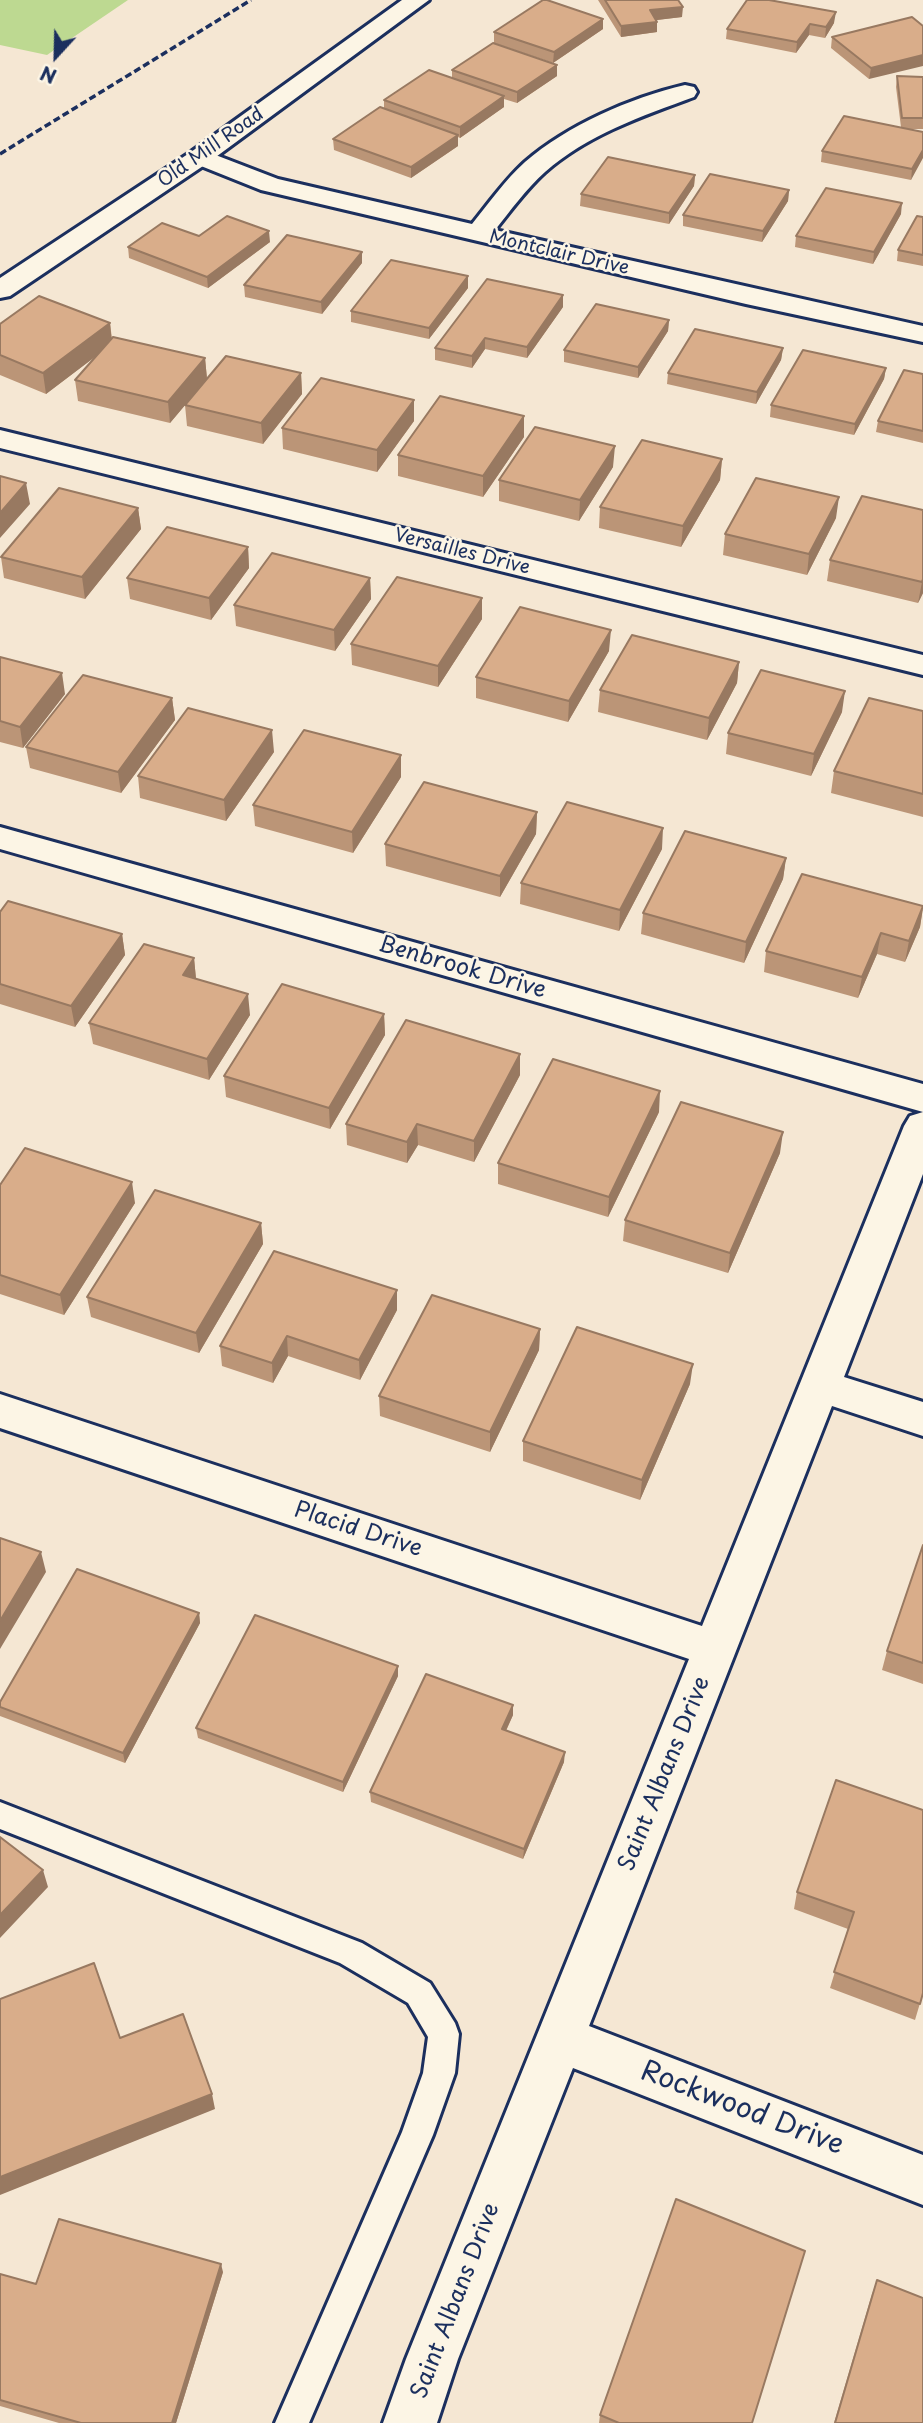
<!DOCTYPE html>
<html>
<head>
<meta charset="utf-8">
<style>
	body { margin:0 }
	#map { position:relative; width:923px; height:2423px; overflow:hidden; background:#f5e7d3; font-family:"Playpen Sans",sans-serif }
	canvas { display:block }
	.north { position:absolute; left:21px; top:21px; width:70px; height:70px; -webkit-text-stroke:5px #fcf5e5; paint-order:stroke; rotate:202deg; font-size:19px; font-weight:700; line-height:28px; text-align:center; color:#1b2f5e }
	.north::after { content:''; display:block; margin:auto; width:24px; height:32px; background:#1b2f5e; clip-path:polygon(50% 0,100% 100%,50% 72%,0 100%) }
</style>
</head>
<body>
<div id="map">
<canvas width="923" height="2423"></canvas>
<div class="north">N</div>
</div>
<script>
const c = document.querySelector('canvas').getContext('2d');
c.lineJoin = 'round';
function paint(path, color) { c.fillStyle = color; c.fill(path, 'evenodd'); }
function trace(path, color, width, dash) { c.strokeStyle = color; c.lineWidth = width; c.lineCap = dash ? 'butt' : 'round'; c.setLineDash(dash || []); c.stroke(path); }
function drawText(font, color, halo, rows, align = 'center') {
  c.font = font + ' "Playpen Sans",sans-serif'; c.lineWidth = 5; c.setLineDash([]); c.textBaseline = 'middle'; c.strokeStyle = halo; c.fillStyle = color; for (const [text, x, y, turn = 0] of rows) {
    c.save(); c.translate(x, y); c.rotate((+turn || 0) * Math.PI / 180); c.textAlign = isNaN(turn) ? turn : align; if (halo) c.strokeText(text, 0, 0); c.fillText(text, 0, 0); c.restore();
  }
}
const green = new Path2D(`
	M0,0H128L47,55L0,45Z`);
const service = new Path2D(`
	M0,1802L362,1943L430,1983L455,2023L459,2034L455,2073L433,2135L309,2423H275L402,2132L423,2073L428,2037L408,2003L340,1963L0,1829Z`);
const minor = new Path2D(`
	M685,85L694,87L697,92L694,97C642,116 587,135 545,172C526,189 511,210 495,230L923,326V342L746,304L261,190L191,162L187,157L191,152L200,149L278,179L472,224C489,203 505,180 525,162C568,125 630,98 685,85Z
	M0,430L923,655V675L0,448Z
	M0,827L923,1084V1112L0,849Z
	M923,1112V1174L844,1377L923,1402V1436L832,1406L589,2026L923,2155V2205L573,2068L458,2359L437,2423H383L406,2359L689,1659L0,1428V1394L702,1626L904,1126L910,1116Z`);
const tertiary = new Path2D(`
	M402,0H429L209,162L10,296L0,298V278L191,152Z`);
const rail = new Path2D(`
	M0,154L251,0`);
const wall = new Path2D(`
	M598,0H678L682,17L656,20L657,32L621,37Z
	M912,17L869,79L831,48L832,37Z
	M834,23L825,38L809,35L796,53L726,39L727,29Z
	M603,29L553,63L494,43V32Z
	M557,65V76L517,103L504,99V107L460,138L458,137V146L411,178L334,150L333,139L384,108V100L452,78V70Z
	M897,76L923,77V129H909L923,132L911,180L821,162L822,151L901,127L896,87Z
	M695,175L694,186L669,224L580,206L581,194Z
	M789,190L788,201L762,242L683,226V215Z
	M901,214L873,264L795,247L796,236Z
	M923,217V266L897,261L898,250Z
	M199,236L270,242L208,288L129,258L128,247Z
	M362,263L322,314L245,297L244,285Z
	M468,288L429,339L351,322V311Z
	M563,307L527,358L485,349L472,368L435,360V348Z
	M669,320L668,331L638,378L564,362V350Z
	M110,323L112,339L205,358L207,379L170,423L78,401L75,380L96,356L46,394L0,375V324Z
	M783,348L781,360L756,404L667,384L668,373Z
	M886,368L884,379L854,435L770,417L771,405Z
	M301,373L302,394L263,444L187,426L185,405Z
	M923,374V443L876,432L878,421Z
	M414,421L377,472L283,449L282,428Z
	M524,437L483,497L398,476V455Z
	M722,459L720,480L681,547L599,528L600,507Z
	M613,467L579,521L499,501V480Z
	M138,508L141,529L85,599L4,578L1,557Z
	M923,510V593L918,603L827,581L830,560Z
	M836,518L807,575L723,555L725,534Z
	M248,547L249,568L211,620L130,599L127,578Z
	M370,578L371,599L335,651L236,626L234,605Z
	M482,598V619L438,687L352,665L351,644Z
	M609,651L568,722L476,698V677Z
	M0,657L65,694L23,748L0,742Z
	M739,662L737,683L707,740L598,712L600,690Z
	M172,698L175,720L121,793L30,768L26,747Z
	M923,711V817L831,793L834,771Z
	M842,712L811,776L726,754L728,733Z
	M274,752L226,821L140,798L138,776Z
	M401,777L353,853L255,826L253,805Z
	M537,812L536,834L500,897L386,866L385,844Z
	M662,849L619,931L520,904L521,883Z
	M786,858L783,879L744,963L641,934L643,913Z
	M923,906L920,927L905,962L877,954L858,998L764,972L766,951Z
	M0,912L122,934L125,955L75,1027L0,1004Z
	M194,958L196,979L250,1015L209,1080L93,1044L89,1023Z
	M384,1014L385,1035L330,1129L226,1097L224,1076Z
	M520,1054V1075L474,1162L418,1145L407,1163L347,1145L346,1124Z
	M659,1112L608,1217L498,1184V1163Z
	M780,1153L728,1273L623,1241L625,1220Z
	M0,1185L135,1203L64,1315L0,1294Z
	M261,1223L263,1244L199,1353L91,1317L87,1297Z
	M397,1290V1310L360,1380L288,1356L273,1383L222,1366L220,1346Z
	M540,1329L539,1350L490,1452L380,1416L379,1396Z
	M690,1384L640,1500L523,1461V1441Z
	M923,1545V1684L882,1670L887,1651Z
	M199,1613L200,1623L125,1763L0,1716V1702Z
	M398,1676L343,1792L198,1738L196,1728Z
	M513,1705V1715L506,1731L564,1762L523,1859L371,1802L370,1792Z
	M836,1780L923,1993L915,2020L830,1988L848,1929L794,1909L797,1892Z
	M223,2272L176,2423H59L0,2406V2274L36,2284Z
	M877,2280L923,2423H834L872,2294Z
	M600,2415L752,2423H599Z`);
const shadedWall = new Path2D(`
	M683,7L682,17L649,21L650,10Z
	M836,12L834,23L825,38L826,27Z
	M603,19V29L553,63L554,52Z
	M657,22V32L621,37V26Z
	M810,24L809,35L796,53L797,42Z
	M923,55V66L869,79L871,68Z
	M557,65V76L517,103V92Z
	M504,96V107L460,138V127Z
	M458,135V146L411,178V167Z
	M923,150V158L911,180L912,169Z
	M695,175L694,186L669,224V213Z
	M789,190L788,201L762,242L763,231Z
	M902,203L901,214L873,264L874,252Z
	M269,231L270,242L208,288L207,277Z
	M362,252V263L322,314L321,302Z
	M468,276V288L429,339V328Z
	M563,295V307L527,358V347Z
	M669,320L668,331L638,378V367Z
	M110,323L112,344L46,394L43,373Z
	M485,338V349L472,368V356Z
	M783,348L781,360L756,404L757,392Z
	M205,358L207,379L170,423L168,402Z
	M886,368L884,379L854,435L855,424Z
	M301,373L302,394L263,444L261,423Z
	M414,400V421L377,472V450Z
	M524,416V437L483,497V476Z
	M615,446L613,467L579,521L580,500Z
	M722,459L720,480L681,547L683,526Z
	M26,483L30,504L0,538V513Z
	M839,497L836,518L807,575L809,554Z
	M138,508L141,529L85,599L82,577Z
	M248,547L249,568L211,620L209,598Z
	M370,578L371,599L335,651L334,630Z
	M923,579V593L918,603L922,582Z
	M482,598V619L438,687V666Z
	M611,630L609,651L568,722L569,701Z
	M739,662L737,683L707,740L709,718Z
	M62,673L65,694L23,748L20,727Z
	M845,691L842,712L811,776L814,754Z
	M172,698L175,720L121,793L118,772Z
	M272,730L274,752L226,821L224,800Z
	M401,755V777L353,853L352,832Z
	M537,812L536,834L500,897V876Z
	M663,828L662,849L619,931L620,910Z
	M786,858L783,879L744,963L746,942Z
	M923,908L920,927L905,962L909,941Z
	M881,933L877,954L858,998L862,977Z
	M122,934L125,955L75,1027L71,1006Z
	M194,958L196,979L183,975Z
	M248,994L250,1015L209,1080L207,1059Z
	M384,1014L385,1035L330,1129L329,1108Z
	M520,1054V1075L474,1162V1141Z
	M660,1091L659,1112L608,1217L609,1197Z
	M417,1124L418,1145L407,1163V1142Z
	M783,1132L780,1153L728,1273L730,1253Z
	M132,1182L135,1203L64,1315L60,1295Z
	M261,1223L263,1244L199,1353L196,1333Z
	M397,1290V1310L360,1380L359,1360Z
	M540,1329L539,1350L490,1452V1432Z
	M287,1336L288,1356L273,1383L272,1363Z
	M693,1364L690,1384L640,1500L642,1480Z
	M41,1552L46,1572L0,1649V1621Z
	M199,1613L200,1623L125,1763L123,1753Z
	M398,1666V1676L343,1792V1782Z
	M513,1705V1715L502,1739V1729Z
	M565,1752L564,1762L523,1859L524,1849Z
	M43,1870L48,1887L0,1938V1915Z
	M212,2094L215,2109L0,2195V2177Z
	M221,2264L223,2272L176,2423H172Z`);
const building = new Path2D(`
	M543,0H547L603,19L554,52L494,32Z
	M605,0H678L683,7L650,10L657,22L621,26Z
	M747,0H769L836,12L826,27L810,24L797,42L727,29Z
	M912,17L923,26V55L871,68L832,37Z
	M493,43L557,65L517,92L452,70Z
	M429,70L504,96L460,127L384,100Z
	M897,76L923,77V118H902Z
	M380,107L458,135L411,167L333,139Z
	M844,116L923,132V150L912,169L822,151Z
	M608,157L695,175L669,213L581,194Z
	M710,174L789,190L763,231L683,215Z
	M826,188L902,203L874,252L796,236Z
	M227,216L269,231L207,277L128,247L162,223L199,236Z
	M917,216L923,217V255L898,250Z
	M287,235L362,252L321,302L244,285Z
	M391,260L468,276L429,328L351,311Z
	M487,279L563,295L527,347L485,338L472,356L435,348Z
	M39,296L110,323L43,373L0,355V324Z
	M596,304L669,320L638,367L564,350Z
	M695,329L783,348L757,392L668,373Z
	M113,337L205,358L168,402L75,380Z
	M803,350L886,368L855,424L771,405Z
	M226,356L301,373L261,423L185,405Z
	M904,370L923,374V431L878,421Z
	M321,378L414,400L377,450L282,428Z
	M440,396L524,416L483,476L398,455Z
	M535,427L615,446L580,500L499,480Z
	M642,440L722,459L683,526L600,507Z
	M0,476L26,483L0,513Z
	M756,478L839,497L809,554L725,534Z
	M59,488L138,508L82,577L1,557Z
	M862,496L923,510V579L922,582L830,560Z
	M167,527L248,547L209,598L127,578Z
	M272,553L370,578L334,630L234,605Z
	M397,577L482,598L438,666L351,644Z
	M520,607L611,630L569,701L476,677Z
	M632,635L739,662L709,718L600,690Z
	M0,657L62,673L20,727L0,721Z
	M761,670L845,691L814,754L728,733Z
	M83,675L172,698L118,772L26,747Z
	M869,698L923,711V794L834,771Z
	M188,708L272,730L224,800L138,776Z
	M304,730L401,755L352,832L253,805Z
	M424,782L537,812L500,876L385,844Z
	M567,802L663,828L620,910L521,883Z
	M685,831L786,858L746,942L643,913Z
	M802,874L923,906L909,941L881,933L862,977L766,951Z
	M8,901L122,934L71,1006L0,984V912Z
	M144,944L194,958L183,975L248,994L207,1059L89,1023Z
	M282,984L384,1014L329,1108L224,1076Z
	M406,1020L520,1054L474,1141L417,1124L407,1142L346,1124Z
	M553,1059L660,1091L609,1197L498,1163Z
	M681,1102L783,1132L730,1253L625,1220Z
	M25,1148L132,1182L60,1295L0,1275V1185Z
	M155,1190L261,1223L196,1333L87,1297Z
	M274,1251L397,1290L359,1360L287,1336L272,1363L220,1346Z
	M432,1295L540,1329L490,1432L379,1396Z
	M577,1327L693,1364L642,1480L523,1441Z
	M0,1538L41,1552L0,1621Z
	M923,1545V1663L887,1651Z
	M77,1569L199,1613L123,1753L0,1707V1702Z
	M255,1615L398,1666L343,1782L196,1728Z
	M426,1674L513,1705L502,1729L565,1752L524,1849L370,1792Z
	M836,1780L923,1810V1993L920,2004L834,1972L854,1912L797,1892Z
	M0,1837L43,1870L0,1915Z
	M94,1963L120,2038L183,2014L212,2094L0,2177V1999Z
	M676,2199L805,2251L752,2423H619L600,2415Z
	M59,2219L221,2264L172,2423H81L0,2400V2274L36,2284Z
	M877,2280L923,2298V2423H835Z`);
const farStreetnames = [
	["Old Mill Road",211,148,-35],
	["Montclair Drive",559,253,13],
	["Versailles Drive",462,552,14]
];
const streetNames = [
	["Benbrook Drive",462,968,16],
	["Placid Drive",358,1530,18],
	["Saint Albans Drive",665,1774,-68],
	["Saint Albans Drive",456,2301,-69]
];
const nearStreetnames = [
	["Rockwood Drive",742,2109,21]
];
paint(green, '#bdd991');
trace(service, '#1b2f5e', 6);
trace(minor, '#1b2f5e', 6);
trace(tertiary, '#1b2f5e', 6);
paint(service, '#fcf5e5');
paint(minor, '#fcf5e5');
paint(tertiary, '#fcf5e5');
trace(rail, '#1b2f5e', 3.5, [7, 3.5]);
paint(wall, '#bb9577');
paint(shadedWall, '#987961');
paint(building, '#d9ad8a');
trace(building, '#987961', 2);
drawText('19px', '#1b2f5e', '#fcf5e5', farStreetnames);
drawText('23px', '#1b2f5e', '#fcf5e5', streetNames);
drawText('28px', '#1b2f5e', '#fcf5e5', nearStreetnames);
</script>
</body>
</html>
